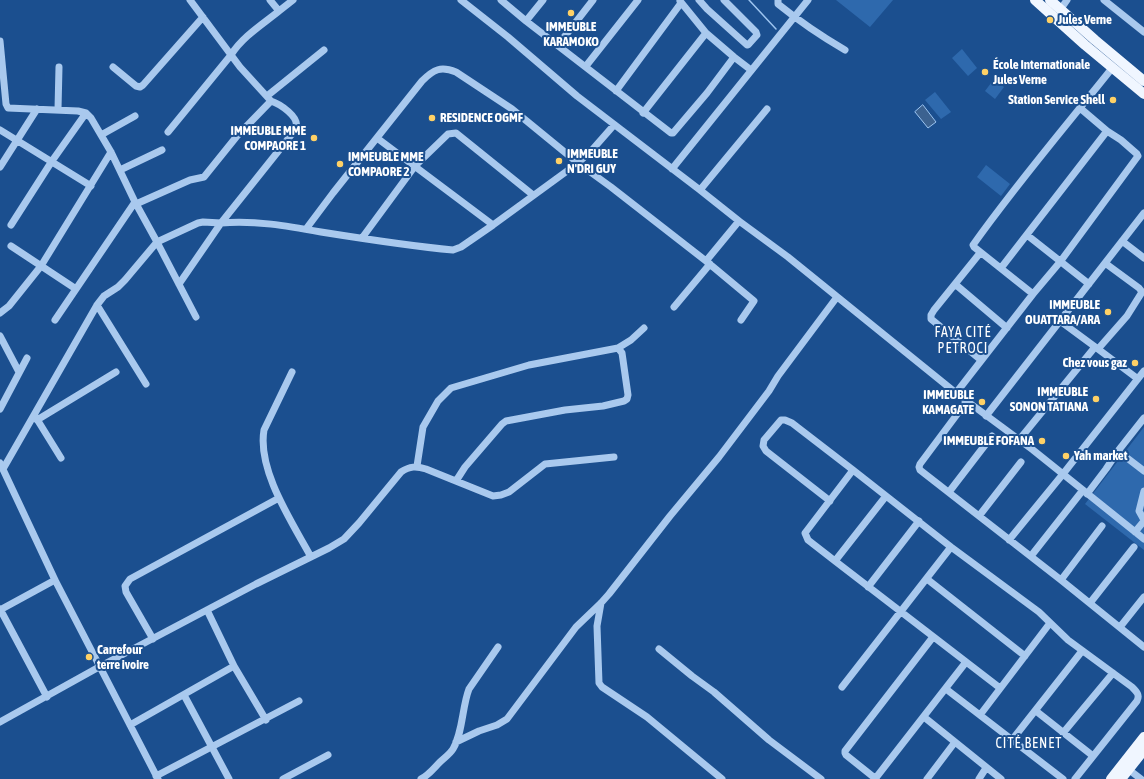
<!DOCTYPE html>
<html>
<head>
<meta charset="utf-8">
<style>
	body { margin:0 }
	canvas { display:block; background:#1b4f8f }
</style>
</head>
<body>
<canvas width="1144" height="779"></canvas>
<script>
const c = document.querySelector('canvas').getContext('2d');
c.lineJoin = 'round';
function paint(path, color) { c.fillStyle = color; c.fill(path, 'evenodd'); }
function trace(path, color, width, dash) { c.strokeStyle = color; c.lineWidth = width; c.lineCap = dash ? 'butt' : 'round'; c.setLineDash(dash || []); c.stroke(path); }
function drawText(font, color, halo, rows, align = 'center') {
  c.font = font + ' "Asap Condensed",sans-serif'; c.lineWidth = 4; c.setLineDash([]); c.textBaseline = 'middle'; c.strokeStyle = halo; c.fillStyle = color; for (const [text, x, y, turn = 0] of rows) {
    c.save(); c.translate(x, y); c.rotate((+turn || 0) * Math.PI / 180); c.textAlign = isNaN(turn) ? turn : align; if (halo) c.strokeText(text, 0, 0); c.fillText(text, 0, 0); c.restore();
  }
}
const green = new Path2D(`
	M836,0H893L870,27Z
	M962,49L977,68L968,76L952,58Z
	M994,79L1004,87L995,99L985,91Z
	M935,92L951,112L941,119L925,100Z
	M986,165L1010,184L1001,196L977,177Z
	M1144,427V550L1085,504Z`);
const water = new Path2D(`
	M923,105L936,122L928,128L915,112Z`);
const stream = new Path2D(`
	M749,0L776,29`);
const minor = new Path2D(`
	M190,0L240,67L271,101C280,104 300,117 296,128C294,132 290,136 288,139L221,223L203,222L198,223L157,242L196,317
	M461,0L508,37L577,96L700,190L767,109
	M501,0L526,21L671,133H673L707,93L734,57
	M699,0L707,9L747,45H748L757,35L756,32L724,0
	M778,0V4C799,21 821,36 845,50
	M1104,0L1144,32
	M680,1L706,33L734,57L751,70
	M1060,10L1067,0
	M279,11L293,0
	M526,21L543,0
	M0,41L6,104L8,108L78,111L86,113L91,118L111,152L135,202L157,242L125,280L118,287L104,296L97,305L3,469
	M558,45L593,0
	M586,66L638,0
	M113,67L136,86L140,87L143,85L203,17
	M616,91L681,3
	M267,96L324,50
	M58,109L59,67
	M643,113L706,33
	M0,130L91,186
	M168,132L231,55C242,37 263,24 279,11L270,0
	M101,135L135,116
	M377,138L493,225
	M0,167L37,109
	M672,169L808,0
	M120,170L162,150
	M700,190L739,221L788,257L956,393L1033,450L1144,539
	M136,204L190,180L204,177L237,136L271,101
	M11,225L52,161L86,113
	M306,229L333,193L422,81C434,69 441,66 456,72L512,109L578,163L611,187L706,261L754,301L741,320
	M1027,235L1089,284
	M362,238L415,166L448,134L456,133L533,195
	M1122,241L1144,258
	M11,246L76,289
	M980,253L934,310L931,315V319L981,360
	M706,261L739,221
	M1105,263L1139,288L1142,292L1127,316L1098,349L1138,379
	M1001,268L1107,131
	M179,284L221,223C254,220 288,226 321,232C365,239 409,246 453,250L461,247L493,225L578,163L592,150L614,125
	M955,284L1007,328
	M1033,294L974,247L973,245C1017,183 1066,126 1113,67
	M97,305L146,384
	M674,307L710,264
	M0,313L9,306L41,266L111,152
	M55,320L135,202
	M1060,321L1098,349
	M0,336L19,372
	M292,372L264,430C257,470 292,522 311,557
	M956,393L1033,294L1060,262L1138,156L1137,154L1121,140L1107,131L1080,108
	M967,401L920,464L919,467L920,470L1061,580L1144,647
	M0,409L27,358
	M35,416L61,458
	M986,416L1144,213
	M1144,418L1118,451L1144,471
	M37,420L116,372
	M1019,440L1095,347
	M0,463L55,580L158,779
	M417,466L423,427L438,401L451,388L529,365L618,348L631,340L644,328
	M853,470L805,533L808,540L835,561L1000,688
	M456,481L465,467L502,424L506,421L565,410L603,406L624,401L627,399L628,395L622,353L618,348
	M1144,491L1139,511L1144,520
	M949,492L992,436
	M1087,494L1106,469L1118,451
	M830,501L766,451L763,446L764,440L781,420H785L792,423L853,470L951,547L1039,612L1068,640L1132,687C1137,692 1140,695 1137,701L1075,779
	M979,516L1021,462
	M1135,532L1144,521
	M1009,540L1063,474L1144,371
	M1031,556L1083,490
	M835,561L886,496
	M927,579L1025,656
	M1061,580L1102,526
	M868,587L919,521
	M601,603L597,626L599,683L602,687L647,717L722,779
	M1090,603L1134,547
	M0,609L47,697
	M0,610L55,580
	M207,610L234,666L266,720
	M1120,627L1144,597
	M153,639L126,592L125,586L130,579L279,498
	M659,649L692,676L714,692L769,740L821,779
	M842,687L951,547
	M946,689L1063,779
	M184,695L229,779
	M1036,711L1093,756
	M980,715L1050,623
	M924,717L1001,779
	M0,722L99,667L256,584L329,548L344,539L359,523L401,472C410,466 416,466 426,469L493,496L501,495L509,492L545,464L614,457
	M130,725L234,666
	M1063,733L1113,673
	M1012,740L1082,651
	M456,742L479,731L497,725L507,719L576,627L601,603L609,594L670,516L719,457L769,391L778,376L837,297
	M1128,769L1141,779
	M156,776L299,701
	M283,779L328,755
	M421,779C429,775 434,768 440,762C444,758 450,754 453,749C463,732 462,707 469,689L498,647
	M875,779L966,662
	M876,779L846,755L845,753V751L933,637
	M927,779L955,742
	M979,779L986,768`);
const major = new Path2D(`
	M1035,0L1085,45L1144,94
	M1050,0L1095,40L1144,81
	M1111,779L1144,737
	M1121,779L1144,750`);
const markers = [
	[571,13,4,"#ffd166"],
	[1050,20,4,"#ffd166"],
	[985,72,4,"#ffd166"],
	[1113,100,4,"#ffd166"],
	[432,118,4,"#ffd166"],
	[314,138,4,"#ffd166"],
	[559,161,4,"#ffd166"],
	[340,164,4,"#ffd166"],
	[1108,312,4,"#ffd166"],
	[1135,363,4,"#ffd166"],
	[1096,399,4,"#ffd166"],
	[982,402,4,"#ffd166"],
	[1042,441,4,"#ffd166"],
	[1066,456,4,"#ffd166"],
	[89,657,4,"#ffd166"]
];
const poiNames = [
	["Jules Verne",1058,20],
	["IMMEUBLE",571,27,"center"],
	["KARAMOKO",571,42,"center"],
	["École Internationale",993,65],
	["Jules Verne",993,80],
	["Station Service Shell",1105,100,"right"],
	["RESIDENCE OGMF",440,118],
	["IMMEUBLE MME",306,131,"right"],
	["COMPAORE 1",306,146,"right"],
	["IMMEUBLE",567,154],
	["N'DRI GUY",567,169],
	["IMMEUBLE MME",348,157],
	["COMPAORE 2",348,172],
	["IMMEUBLE",1100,305,"right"],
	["OUATTARA/ARA",1100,320,"right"],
	["Chez vous gaz",1127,363,"right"],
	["IMMEUBLE",1088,392,"right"],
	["SONON TATIANA",1088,407,"right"],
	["IMMEUBLE",974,395,"right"],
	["KAMAGATE",974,410,"right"],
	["IMMEUBLE FOFANA",1034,441,"right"],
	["Yah market",1074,456],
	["Carrefour",97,650],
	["terre ivoire",97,665]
];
const neighbourhoodNames = [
	["FAYA CITÉ",963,333],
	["PETROCI",963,349],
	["CITÉ BENET",1029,744]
];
paint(green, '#2e69ad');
paint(water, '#3c6290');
trace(water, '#9cc4f0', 1);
trace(stream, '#9cc4f0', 1.5);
trace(minor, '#a9c9ee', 7);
trace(major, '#f0f6ff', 10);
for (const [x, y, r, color] of markers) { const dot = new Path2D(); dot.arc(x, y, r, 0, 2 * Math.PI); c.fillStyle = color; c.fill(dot); trace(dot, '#1b4f8f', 1.5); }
drawText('bold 13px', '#fff', '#1b4f8f', poiNames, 'left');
c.letterSpacing = '1px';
drawText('14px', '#fff', '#1b4f8f', neighbourhoodNames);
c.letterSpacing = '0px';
</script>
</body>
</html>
